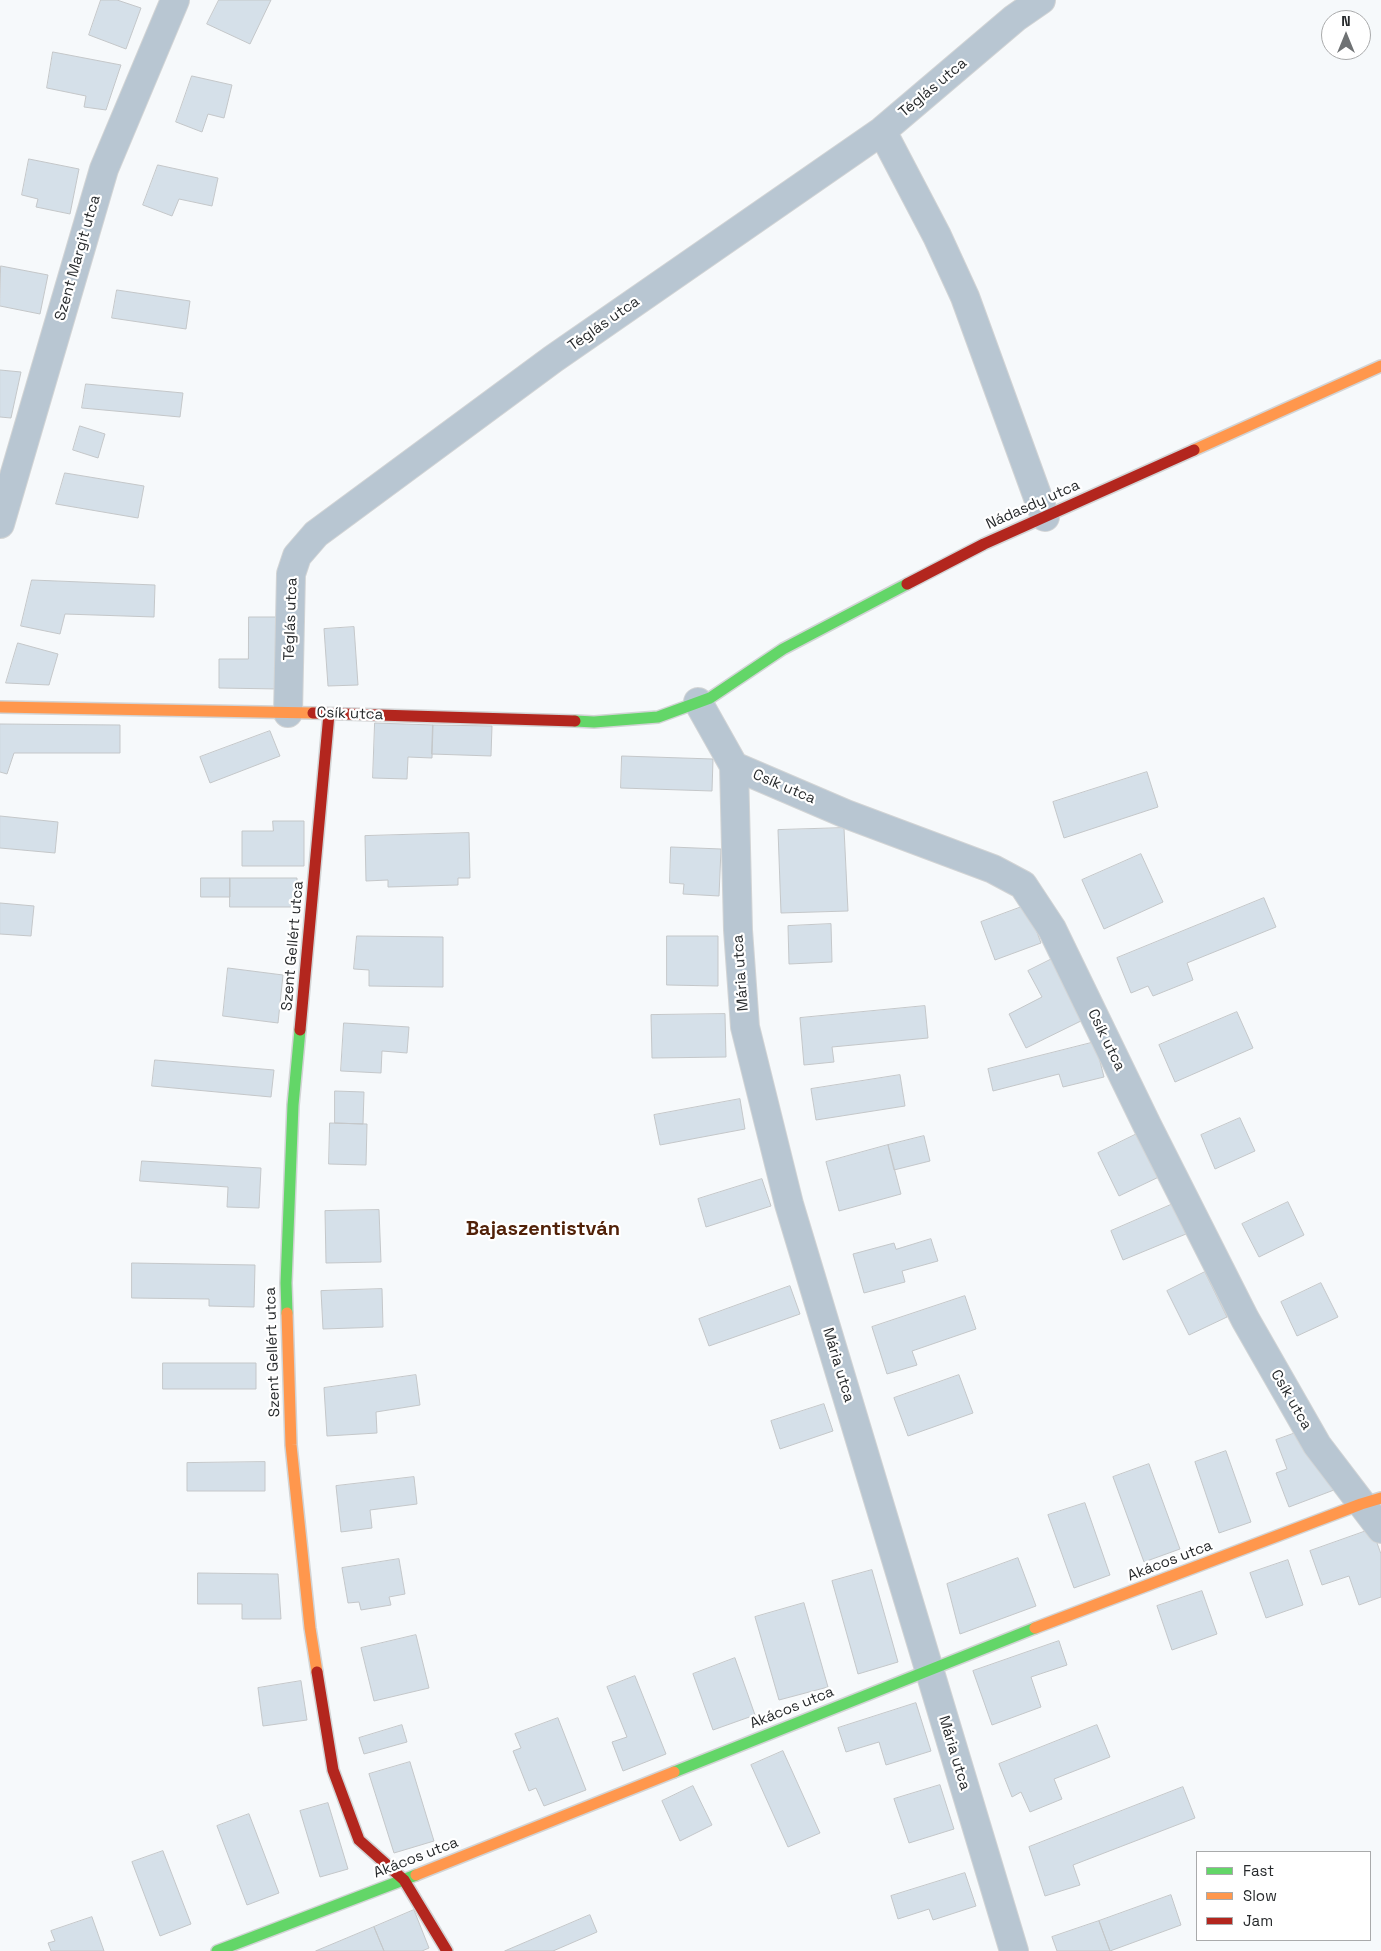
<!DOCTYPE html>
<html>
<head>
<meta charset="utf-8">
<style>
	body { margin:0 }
	#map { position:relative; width:1381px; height:1951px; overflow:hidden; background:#f6f9fb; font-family:"Space Grotesk",sans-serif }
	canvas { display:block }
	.legend { position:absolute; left:1196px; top:1851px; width:175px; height:90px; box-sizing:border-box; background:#fff; border:1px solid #a9aaab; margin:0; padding:6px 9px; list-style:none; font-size:15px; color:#272a2c }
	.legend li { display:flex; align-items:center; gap:10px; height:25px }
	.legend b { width:25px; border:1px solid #a9aaab }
	.north { position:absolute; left:1321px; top:10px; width:50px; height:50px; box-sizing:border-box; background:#fff; border:1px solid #a9aaab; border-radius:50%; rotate:0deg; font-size:14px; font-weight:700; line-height:20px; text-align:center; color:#272a2c }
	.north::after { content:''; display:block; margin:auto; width:18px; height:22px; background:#6f7274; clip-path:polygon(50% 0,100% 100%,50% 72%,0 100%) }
</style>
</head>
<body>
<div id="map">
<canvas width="1381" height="1951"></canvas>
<ul class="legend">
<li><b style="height:6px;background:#63d668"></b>Fast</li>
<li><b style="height:6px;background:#ff974d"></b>Slow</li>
<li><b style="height:6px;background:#b3261e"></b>Jam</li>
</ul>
<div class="north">N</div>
</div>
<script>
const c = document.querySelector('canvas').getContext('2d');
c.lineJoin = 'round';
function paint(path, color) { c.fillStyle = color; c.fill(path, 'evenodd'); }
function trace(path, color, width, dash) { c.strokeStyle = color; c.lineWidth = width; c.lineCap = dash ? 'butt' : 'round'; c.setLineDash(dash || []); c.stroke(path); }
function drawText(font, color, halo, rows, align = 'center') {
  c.font = font + ' "Space Grotesk",sans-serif'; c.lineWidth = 4.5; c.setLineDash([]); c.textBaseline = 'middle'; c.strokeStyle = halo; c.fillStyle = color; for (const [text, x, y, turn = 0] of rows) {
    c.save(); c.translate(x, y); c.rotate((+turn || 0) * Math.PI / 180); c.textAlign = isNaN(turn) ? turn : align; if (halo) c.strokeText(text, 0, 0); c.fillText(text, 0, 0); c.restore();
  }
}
const building = new Path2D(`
	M101,0H117L141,8L126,49L89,35Z
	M219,0H271L250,44L207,24Z
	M53,52L121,65L106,110L84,107L86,96L47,88Z
	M192,76L232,85L224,118L208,114L202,132L176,122Z
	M29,159L79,169L70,214L36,207L38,199L22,195Z
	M158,165L218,178L212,206L179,199L172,216L143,205Z
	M1,266L48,275L40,314L0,306Z
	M117,290L190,301L186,329L112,318Z
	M0,370L21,372L11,418L0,417Z
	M86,384L183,393L180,417L82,408Z
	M80,426L105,434L98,458L73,450Z
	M65,473L144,486L138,518L56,504Z
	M32,580L155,585L154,617L65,614L60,634L21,626Z
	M249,617H280L279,689L219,688V659H248Z
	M354,627L358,685L328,686L324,629Z
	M18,643L58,654L49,685L6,683Z
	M375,723L433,725L432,758L408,757L407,779L373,778Z
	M0,724L120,725V753H14L7,774L0,772Z
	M433,725L492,726L491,756L432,754Z
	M270,731L280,756L210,783L200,757Z
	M622,756L713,759L712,791L621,788Z
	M1147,772L1158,807L1064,838L1053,802Z
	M0,816L58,822L55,853L0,848Z
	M273,821H304V866H242V831H273Z
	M844,828L848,911L781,913L778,830Z
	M469,833L470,878H458V885L388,887V880L366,881L365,836Z
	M671,847L721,849L719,896L683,894L684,884L670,883Z
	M1141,854L1163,902L1104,929L1082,880Z
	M201,878H230V897H201Z
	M230,878H297V907H230Z
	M1264,898L1276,927L1187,963L1193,980L1153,996L1148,986L1131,993L1117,958Z
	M0,903L34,906L31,936L0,934Z
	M1027,905L1041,943L995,960L981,922Z
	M831,924L832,962L789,964L788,926Z
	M357,936L443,937V987L369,986V970L354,969Z
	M667,936H718V986L667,985Z
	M1054,958L1085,1019L1026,1048L1009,1014L1042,997L1028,971Z
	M228,968L283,975L278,1023L223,1016Z
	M925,1006L928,1038L832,1047L834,1062L804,1065L800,1018Z
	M1237,1012L1253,1048L1175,1082L1159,1045Z
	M725,1014L726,1057L652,1058L651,1015Z
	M344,1023L409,1027L407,1053L382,1051L381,1073L341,1071Z
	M1095,1042L1104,1077L1063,1087L1059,1074L993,1091L988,1069Z
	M155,1060L274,1070L271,1097L152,1086Z
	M900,1075L905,1106L816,1120L811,1089Z
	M335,1091L364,1092L363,1124L335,1123Z
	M740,1099L745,1129L660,1145L654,1115Z
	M1240,1118L1255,1151L1215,1169L1201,1135Z
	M330,1123L367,1124L366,1165L329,1164Z
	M1143,1131L1163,1175L1119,1196L1098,1153Z
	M924,1136L930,1161L894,1170L888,1145Z
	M888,1145L901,1194L839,1211L826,1162Z
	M142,1161L261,1168L259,1208L227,1207L228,1187L140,1181Z
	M762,1179L771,1206L706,1227L698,1199Z
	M1288,1202L1304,1235L1259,1257L1242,1224Z
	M1173,1204L1186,1234L1123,1260L1111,1231Z
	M379,1210L381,1262L326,1263L325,1211Z
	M931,1239L938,1261L902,1271L905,1282L864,1293L853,1254L894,1243L896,1249Z
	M132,1263L255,1265L254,1307L209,1306V1299L132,1298Z
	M1205,1272L1227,1317L1189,1335L1167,1291Z
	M1321,1283L1338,1317L1297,1336L1281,1302Z
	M790,1286L800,1314L709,1346L699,1319Z
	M382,1289L383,1327L323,1329L321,1291Z
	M965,1296L976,1329L912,1351L917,1365L887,1374L872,1327Z
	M163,1363H256V1389H163Z
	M416,1375L420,1405L376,1412L377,1433L327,1436L324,1388Z
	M959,1375L973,1413L908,1436L894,1398Z
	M824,1404L833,1431L780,1449L771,1421Z
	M1304,1430L1334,1490L1289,1507L1276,1473L1287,1469L1276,1440Z
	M1226,1451L1251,1522L1219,1533L1195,1462Z
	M265,1462V1491H187V1463Z
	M1149,1464L1180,1549L1144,1562L1113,1477Z
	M414,1477L417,1504L370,1510L372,1528L341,1532L336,1486Z
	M1085,1503L1110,1575L1074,1588L1048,1515Z
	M1372,1529L1381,1554V1597L1359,1605L1349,1576L1322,1585L1310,1551Z
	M1018,1558L1036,1606L960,1634L947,1584Z
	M399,1559L405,1594L389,1597L391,1605L361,1610L359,1602L348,1603L342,1568Z
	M1288,1560L1303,1605L1266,1618L1250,1573Z
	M872,1570L898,1662L858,1674L832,1581Z
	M198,1573L278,1574L281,1619H242V1604H198Z
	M1202,1591L1217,1634L1172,1650L1157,1606Z
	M804,1603L828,1687L779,1700L755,1617Z
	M416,1635L429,1688L374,1701L361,1648Z
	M1059,1641L1067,1665L1031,1677L1041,1707L992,1725L973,1671Z
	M735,1658L755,1715L713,1730L693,1674Z
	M635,1676L666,1754L623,1771L612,1742L627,1737L607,1687Z
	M301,1681L307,1720L263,1726L258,1688Z
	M916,1703L931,1751L886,1765L879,1742L846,1752L838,1728Z
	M558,1718L586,1790L544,1806L536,1788L529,1791L513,1751L521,1748L515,1734Z
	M402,1725L407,1742L364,1754L359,1738Z
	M1097,1725L1110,1757L1054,1779L1062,1799L1030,1812L1021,1792L1012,1797L999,1764Z
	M783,1751L820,1833L788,1847L751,1765Z
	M410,1762L434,1841L394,1853L369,1774Z
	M940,1785L954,1829L909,1843L894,1799Z
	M693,1786L712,1825L680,1841L662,1801Z
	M1183,1787L1195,1818L1073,1865L1080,1885L1045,1896L1029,1847Z
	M328,1803L348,1869L320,1877L300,1811Z
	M249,1814L279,1893L247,1905L217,1826Z
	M163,1851L191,1924L160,1936L132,1862Z
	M965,1873L976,1906L933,1920L929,1909L898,1919L891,1896Z
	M1171,1895L1181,1925L1110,1951L1099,1921Z
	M414,1910L429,1948L422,1951H384L374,1927Z
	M590,1915L597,1932L553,1951H505Z
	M92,1917L104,1951H51L48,1943L55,1941L51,1931Z
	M1099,1921L1110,1951H1057L1052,1937Z
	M374,1927L384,1951H316Z`);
const street = new Path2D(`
	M882,131L937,236L965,297L1045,517
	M0,524L104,169L175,0
	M698,702L734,766L846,814L993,869L1023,885L1052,929L1147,1125L1245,1319L1317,1445L1381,1529
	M288,713L291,574L297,556L316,534L553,359L882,131L1015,18L1041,0
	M734,766L738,930L745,1027L789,1204L1014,1951`);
const fast = new Path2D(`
	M575,721L594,722L658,717L710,698L783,649L907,584
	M287,1313L286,1283L293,1105L300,1030
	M674,1772L1035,1628
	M217,1951L416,1875`);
const slow = new Path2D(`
	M1194,450L1381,366
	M0,707L313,713
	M287,1313L291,1445L310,1628L317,1672
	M1035,1628L1361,1504L1381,1498
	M416,1875L674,1772`);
const jam = new Path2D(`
	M907,584L984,544L1194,450
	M313,713L575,721
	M300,1030L329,714
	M317,1672L333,1770L359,1840L404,1880L447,1951`);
const streetNames = [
	["Téglás utca",933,88,-40],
	["Szent Margit utca",78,258,-74],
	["Téglás utca",604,324,-35],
	["Nádasdy utca",1033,505,-24],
	["Téglás utca",291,619,-88],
	["Csík utca",350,714,2],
	["Csík utca",784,787,23],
	["Szent Gellért utca",293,946,-85],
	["Mária utca",741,973,-94],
	["Csík utca",1106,1040,64],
	["Szent Gellért utca",273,1352,-92],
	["Mária utca",838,1365,73],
	["Csík utca",1291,1400,60],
	["Akácos utca",1170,1561,-21],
	["Akácos utca",792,1708,-22],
	["Mária utca",954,1753,73],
	["Akácos utca",416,1858,-21]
];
const districtNames = [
	["Bajaszentistván",543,1230]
];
paint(building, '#d5e0e9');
trace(building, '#c4c7c9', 1);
trace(street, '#d2d4d5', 30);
trace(fast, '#d2d4d5', 14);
trace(slow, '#d2d4d5', 14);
trace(jam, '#d2d4d5', 14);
trace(street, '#b8c6d2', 28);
trace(fast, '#63d668', 11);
trace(slow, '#ff974d', 11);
trace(jam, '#b3261e', 11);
drawText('15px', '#272a2c', '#fff', streetNames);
drawText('bold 20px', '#512108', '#fff', districtNames);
</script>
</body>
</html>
